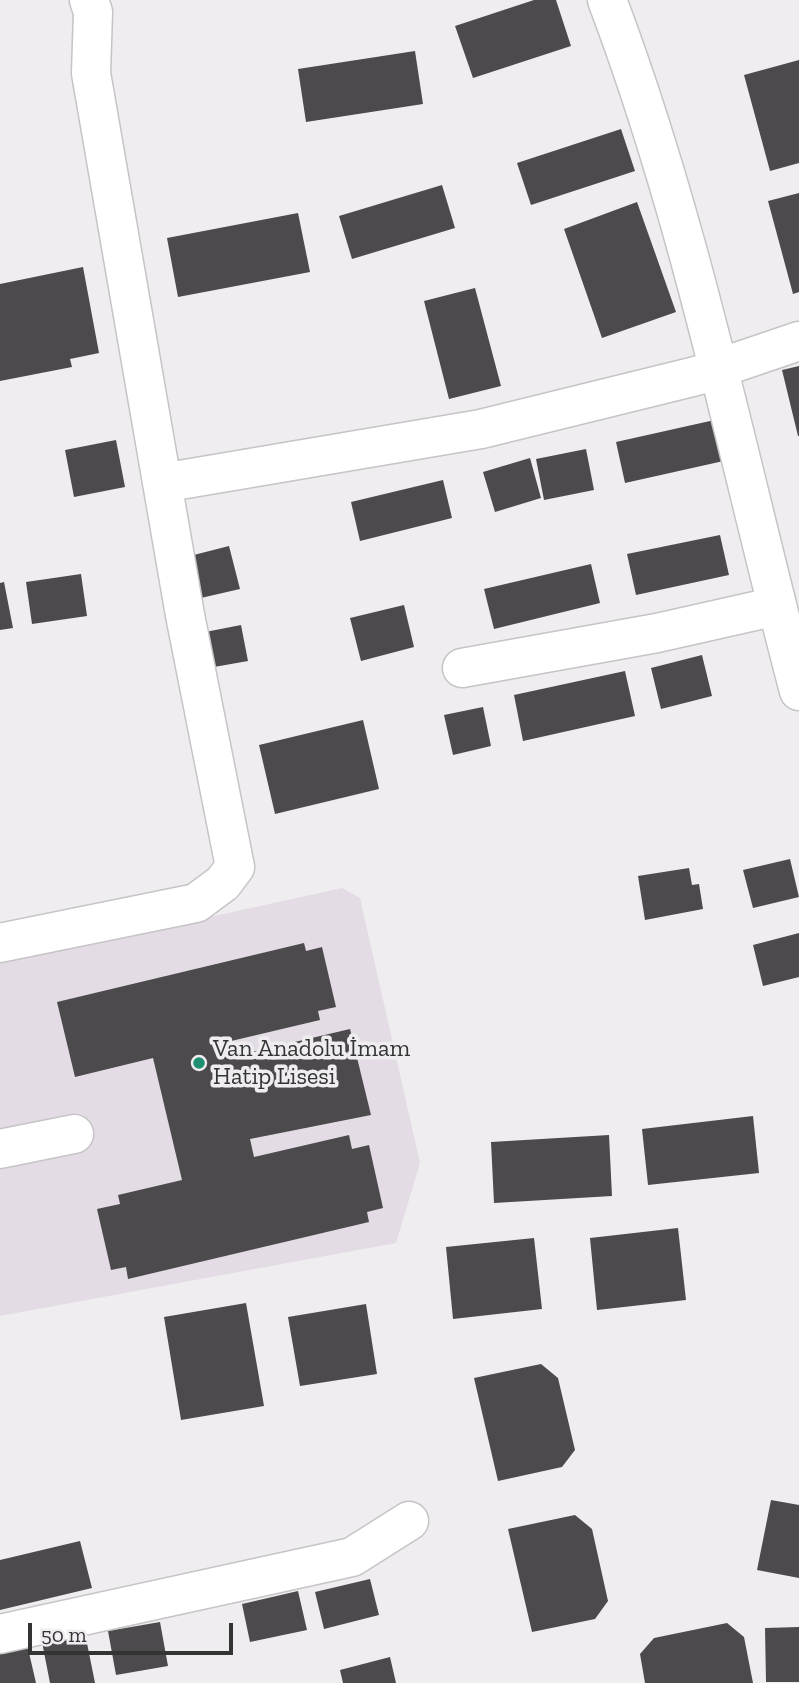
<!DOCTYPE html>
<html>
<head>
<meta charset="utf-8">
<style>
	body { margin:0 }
	#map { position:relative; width:799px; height:1683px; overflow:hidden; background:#efedf0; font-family:"Zilla Slab",serif }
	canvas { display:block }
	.scale { position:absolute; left:28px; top:1623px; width:205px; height:32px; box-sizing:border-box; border:4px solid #353435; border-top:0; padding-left:9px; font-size:21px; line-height:24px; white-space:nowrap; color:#353435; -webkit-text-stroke:5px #efedf0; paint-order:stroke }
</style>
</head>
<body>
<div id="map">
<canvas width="799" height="1683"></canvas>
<div class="scale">50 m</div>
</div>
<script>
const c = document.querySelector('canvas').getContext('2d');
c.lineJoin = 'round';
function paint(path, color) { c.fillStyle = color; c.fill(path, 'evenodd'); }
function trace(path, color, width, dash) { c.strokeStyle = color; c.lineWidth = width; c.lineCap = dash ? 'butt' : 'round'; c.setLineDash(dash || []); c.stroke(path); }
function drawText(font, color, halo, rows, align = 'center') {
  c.font = font + ' "Zilla Slab",serif'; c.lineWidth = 7; c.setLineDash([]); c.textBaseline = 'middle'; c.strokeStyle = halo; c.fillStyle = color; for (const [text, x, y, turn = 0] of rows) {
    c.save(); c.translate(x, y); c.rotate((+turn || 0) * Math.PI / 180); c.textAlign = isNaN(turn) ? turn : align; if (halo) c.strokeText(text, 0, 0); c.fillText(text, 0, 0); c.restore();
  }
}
const built = new Path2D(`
	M342,888L360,898L420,1163L396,1243L0,1316V963Z`);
const building = new Path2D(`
	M534,0H556L571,46L473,78L455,26Z
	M415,51L423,104L306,122L298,69Z
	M799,60V163L770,171L744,75Z
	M621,129L635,171L531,205L517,163Z
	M442,185L455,228L352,259L339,216Z
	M799,193V292L793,294L768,201Z
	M637,202L676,312L602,338L564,229Z
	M298,213L310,272L178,297L167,238Z
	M83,267L99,353L70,359L72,367L0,381V284Z
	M475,288L501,386L449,399L424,301Z
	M799,366V436H798L782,370Z
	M719,419L728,460L625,483L616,442Z
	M116,440L125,487L74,497L65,450Z
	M586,449L594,490L544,500L536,459Z
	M530,458L541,498L495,512L483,472Z
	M443,480L452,518L360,541L351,502Z
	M720,535L729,575L636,595L627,554Z
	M229,546L240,589L192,600L182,558Z
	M591,564L600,603L494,629L484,589Z
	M81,574L87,616L32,624L26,582Z
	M4,582L13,628L0,630V583Z
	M404,605L414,647L361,661L350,618Z
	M241,625L248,661L197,670L190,635Z
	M702,655L712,696L661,709L651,668Z
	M625,671L635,716L523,741L514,695Z
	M483,707L491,746L453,755L444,715Z
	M363,720L379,789L275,814L259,745Z
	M790,859L799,897L753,908L743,870Z
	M689,868L692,885L699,884L703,909L645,920L638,876Z
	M799,933V977L763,986L753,945Z
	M304,943L306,951L322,947L336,1007L318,1011L320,1020L227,1042L231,1057L350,1029L371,1115L250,1139L254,1157L349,1135L352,1149L369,1145L383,1208L367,1212L369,1222L128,1279L126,1267L111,1270L97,1209L120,1204L118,1195L182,1180L153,1058L75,1077L57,1002Z
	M753,1116L759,1173L648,1185L642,1129Z
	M609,1135L612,1196L494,1203L491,1142Z
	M678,1228L686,1300L597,1310L590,1238Z
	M534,1238L542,1309L453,1319L446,1247Z
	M246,1303L264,1406L181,1420L164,1317Z
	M366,1304L377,1374L300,1386L288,1317Z
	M541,1364L558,1378L575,1450L562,1467L498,1481L474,1378Z
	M771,1500L799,1505V1578L757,1570Z
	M575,1515L592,1529L608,1601L595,1619L532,1632L508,1529Z
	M80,1541L92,1588L0,1610V1560Z
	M370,1579L379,1615L324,1629L315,1592Z
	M298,1591L307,1630L250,1642L242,1604Z
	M160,1622L168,1666L116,1675L108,1631Z
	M727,1623L744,1637L753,1683H645L640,1654L654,1638Z
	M799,1627V1682H766L765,1628Z
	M85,1633L95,1683H50L42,1642Z
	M27,1644L36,1683H0V1651Z
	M390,1657L396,1683H343L340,1670Z`);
const minor = new Path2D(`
	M607,0C692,224 738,460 799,691
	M162,483L481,429L696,376L799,341
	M462,668L657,633L777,606
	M0,943L196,903L223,883L235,867L185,615L91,73L93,12L89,0
	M0,1149L74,1134
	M0,1634L352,1557L409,1521`);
const markers = [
	[199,1063,7,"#1e8f70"]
];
const poiNames = [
	["Van Anadolu İmam",213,1049],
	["Hatip Lisesi",213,1077]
];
paint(built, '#e3dce4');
paint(building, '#4c4a4d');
trace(minor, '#c6c4c6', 41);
trace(minor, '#fff', 38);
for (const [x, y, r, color] of markers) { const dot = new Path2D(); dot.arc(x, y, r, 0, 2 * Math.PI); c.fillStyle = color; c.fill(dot); trace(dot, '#efedf0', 2.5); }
drawText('24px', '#353435', '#efedf0', poiNames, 'left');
</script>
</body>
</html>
